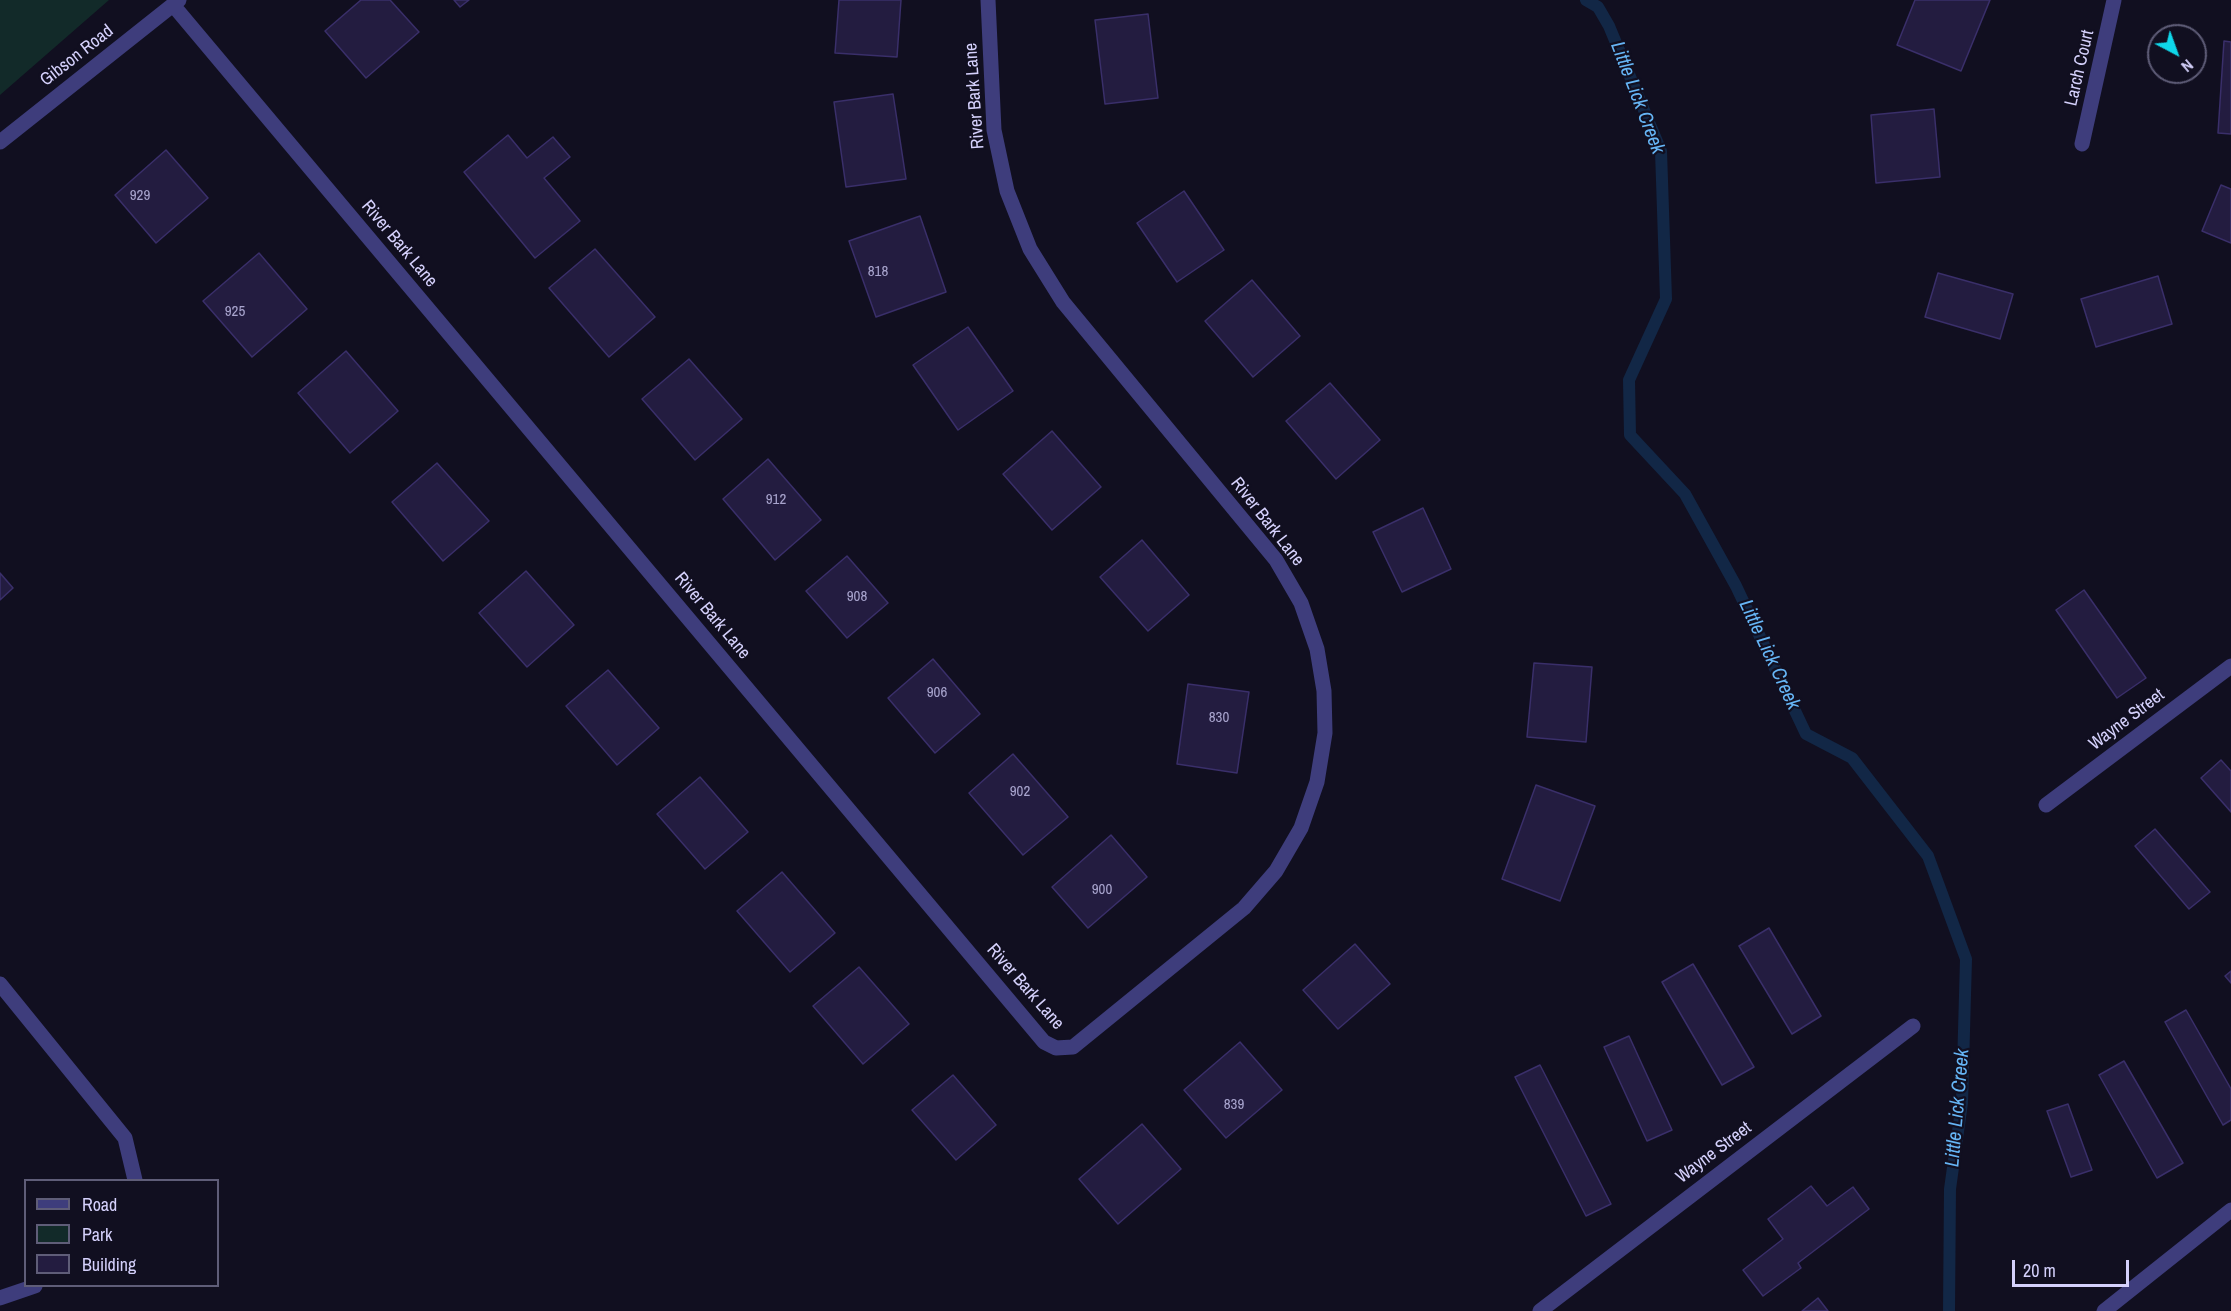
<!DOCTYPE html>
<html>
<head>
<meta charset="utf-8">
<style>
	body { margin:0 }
	#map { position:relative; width:2231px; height:1311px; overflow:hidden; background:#110f20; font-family:"Archivo Narrow",sans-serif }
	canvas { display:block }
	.legend { position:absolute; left:24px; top:1179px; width:195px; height:108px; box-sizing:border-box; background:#110f20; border:2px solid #5f5d78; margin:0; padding:8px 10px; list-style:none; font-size:18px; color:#d5d1fc }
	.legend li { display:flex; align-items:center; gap:12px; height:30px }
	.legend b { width:30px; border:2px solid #5f5d78 }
	.north { position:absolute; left:2147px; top:24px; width:60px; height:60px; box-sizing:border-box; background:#110f20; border:2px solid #5f5d78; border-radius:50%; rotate:139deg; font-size:16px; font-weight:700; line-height:24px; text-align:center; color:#d5d1fc }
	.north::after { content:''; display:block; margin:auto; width:21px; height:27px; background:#0fd7ea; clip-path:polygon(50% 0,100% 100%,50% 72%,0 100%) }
	.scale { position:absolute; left:2012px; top:1260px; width:117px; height:27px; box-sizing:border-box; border:3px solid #d5d1fc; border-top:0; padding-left:8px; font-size:18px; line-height:21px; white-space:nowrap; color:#d5d1fc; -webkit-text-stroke:4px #110f20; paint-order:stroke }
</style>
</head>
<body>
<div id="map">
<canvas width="2231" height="1311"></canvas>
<ul class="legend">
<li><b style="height:8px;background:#3e3d7c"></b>Road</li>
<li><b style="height:16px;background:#122a29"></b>Park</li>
<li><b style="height:16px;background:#231c40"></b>Building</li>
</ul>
<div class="north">N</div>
<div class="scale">20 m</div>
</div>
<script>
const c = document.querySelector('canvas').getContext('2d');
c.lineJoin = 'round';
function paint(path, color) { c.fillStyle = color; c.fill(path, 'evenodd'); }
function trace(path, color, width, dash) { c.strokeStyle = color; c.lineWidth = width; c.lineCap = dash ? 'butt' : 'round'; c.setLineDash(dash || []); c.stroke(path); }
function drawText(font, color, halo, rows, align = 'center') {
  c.font = font + ' "Archivo Narrow",sans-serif'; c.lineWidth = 4.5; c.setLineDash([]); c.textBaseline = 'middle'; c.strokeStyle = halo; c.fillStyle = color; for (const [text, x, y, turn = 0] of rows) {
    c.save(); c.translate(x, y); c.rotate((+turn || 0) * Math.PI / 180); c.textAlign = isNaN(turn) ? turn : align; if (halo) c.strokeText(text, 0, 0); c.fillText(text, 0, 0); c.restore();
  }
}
const green = new Path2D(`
	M0,0H109L0,95Z`);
const stream = new Path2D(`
	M1586,0L1598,7L1609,26L1661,151L1666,299L1629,380L1630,435L1685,494L1736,586L1806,734L1852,758L1928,856L1966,959L1962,1103L1950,1189L1949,1311`);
const building = new Path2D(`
	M361,0H390L419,32L366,78L325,31Z
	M454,0H469L460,7Z
	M839,0H901L897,57L835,53Z
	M1915,0H1990L1961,71L1897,45Z
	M1148,14L1158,98L1105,104L1095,20Z
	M2224,41L2231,42V134L2218,133Z
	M893,94L906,179L846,187L834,102Z
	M1934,109L1940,177L1876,183L1871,115Z
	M508,135L527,158L553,137L570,157L544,178L580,221L535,258L464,172Z
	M166,150L208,198L156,243L115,195Z
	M2221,185L2231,189V243L2202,231Z
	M1184,191L1224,250L1177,282L1137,223Z
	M920,216L946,292L876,317L849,241Z
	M595,249L655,317L609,357L549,288Z
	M259,253L307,309L252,357L203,301Z
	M1938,273L2013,294L2000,339L1925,317Z
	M2158,276L2172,324L2096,347L2081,299Z
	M1252,280L1300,336L1253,377L1205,321Z
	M968,327L1013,391L958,430L913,365Z
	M346,351L398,411L350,453L298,393Z
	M689,359L742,419L695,460L642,399Z
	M1330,383L1380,440L1336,479L1286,421Z
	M1052,431L1101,487L1052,530L1003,474Z
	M768,459L821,520L775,560L723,499Z
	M437,463L489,521L443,561L392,502Z
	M1423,508L1451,569L1402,592L1373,532Z
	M1142,540L1189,595L1148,631L1100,577Z
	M847,556L888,603L847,638L806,591Z
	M526,571L574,625L527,667L479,613Z
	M0,573L13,588L0,600Z
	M2084,590L2146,678L2117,698L2056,610Z
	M933,659L980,714L935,753L888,698Z
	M1534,663L1592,667L1586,742L1527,737Z
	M608,670L659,728L617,765L566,706Z
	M1188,684L1249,692L1237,773L1177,764Z
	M1013,754L1068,817L1023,855L969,793Z
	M2221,760L2231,771V812L2201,778Z
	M700,777L748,832L705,869L657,814Z
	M1536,785L1595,806L1560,901L1502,879Z
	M2155,829L2210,892L2189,909L2135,846Z
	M1111,835L1147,877L1088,928L1052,887Z
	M782,872L835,933L790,972L737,911Z
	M1769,928L1821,1016L1792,1034L1739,946Z
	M1355,944L1390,984L1338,1029L1303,990Z
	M1693,964L1754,1067L1722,1085L1662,982Z
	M859,967L909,1024L863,1064L813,1006Z
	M2231,971V983L2225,976Z
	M2186,1010L2231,1089V1120L2223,1125L2165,1022Z
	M1629,1036L1672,1130L1647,1141L1604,1047Z
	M1240,1042L1282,1090L1226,1138L1184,1090Z
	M2124,1061L2183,1163L2157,1178L2099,1075Z
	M1540,1065L1611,1204L1586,1216L1515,1077Z
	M953,1075L996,1125L956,1160L912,1110Z
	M2068,1104L2092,1170L2071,1177L2047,1111Z
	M1142,1124L1181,1169L1118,1224L1079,1179Z
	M1811,1186L1827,1206L1853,1187L1869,1209L1798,1263L1801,1268L1763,1296L1743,1270L1783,1239L1768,1219Z
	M1818,1298L1828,1311H1802Z`);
const minor = new Path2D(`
	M173,5L1044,1042L1056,1048L1073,1047L1244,908L1276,871L1301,828L1317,782L1325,733L1324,691L1317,649L1301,603L1276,560L1063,302L1030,249L1007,191L994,130L988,0
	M0,142L179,0
	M2082,144L2114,0
	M2046,805L2231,666
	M0,984L125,1138L135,1180
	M0,1298L35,1286
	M1540,1311L1913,1026
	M2104,1311L2231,1210`);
const numberNames = [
	["929",140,196],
	["818",878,272],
	["925",235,312],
	["912",776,500],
	["908",857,597],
	["906",937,693],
	["830",1219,718],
	["902",1020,792],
	["900",1102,890],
	["839",1234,1105]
];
const streetNames = [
	["Gibson Road",77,56,-38],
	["Larch Court",2080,68,-77],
	["River Bark Lane",975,96,-94],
	["River Bark Lane",399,244,50],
	["River Bark Lane",1267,522,52],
	["River Bark Lane",712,616,50],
	["Wayne Street",2127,720,-37],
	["River Bark Lane",1025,987,49],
	["Wayne Street",1714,1153,-37]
];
const waterNames = [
	["Little Lick Creek",1637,98,69],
	["Little Lick Creek",1769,655,65],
	["Little Lick Creek",1958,1108,-85]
];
paint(green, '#122a29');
trace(stream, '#122746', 12);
paint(building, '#231c40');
trace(building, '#3a2f6a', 1.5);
trace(minor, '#3e3d7c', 15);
drawText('15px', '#a8a4cd', null, numberNames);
drawText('18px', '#d5d1fc', '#110f20', streetNames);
drawText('italic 20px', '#66b5f5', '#110f20', waterNames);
</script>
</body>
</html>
